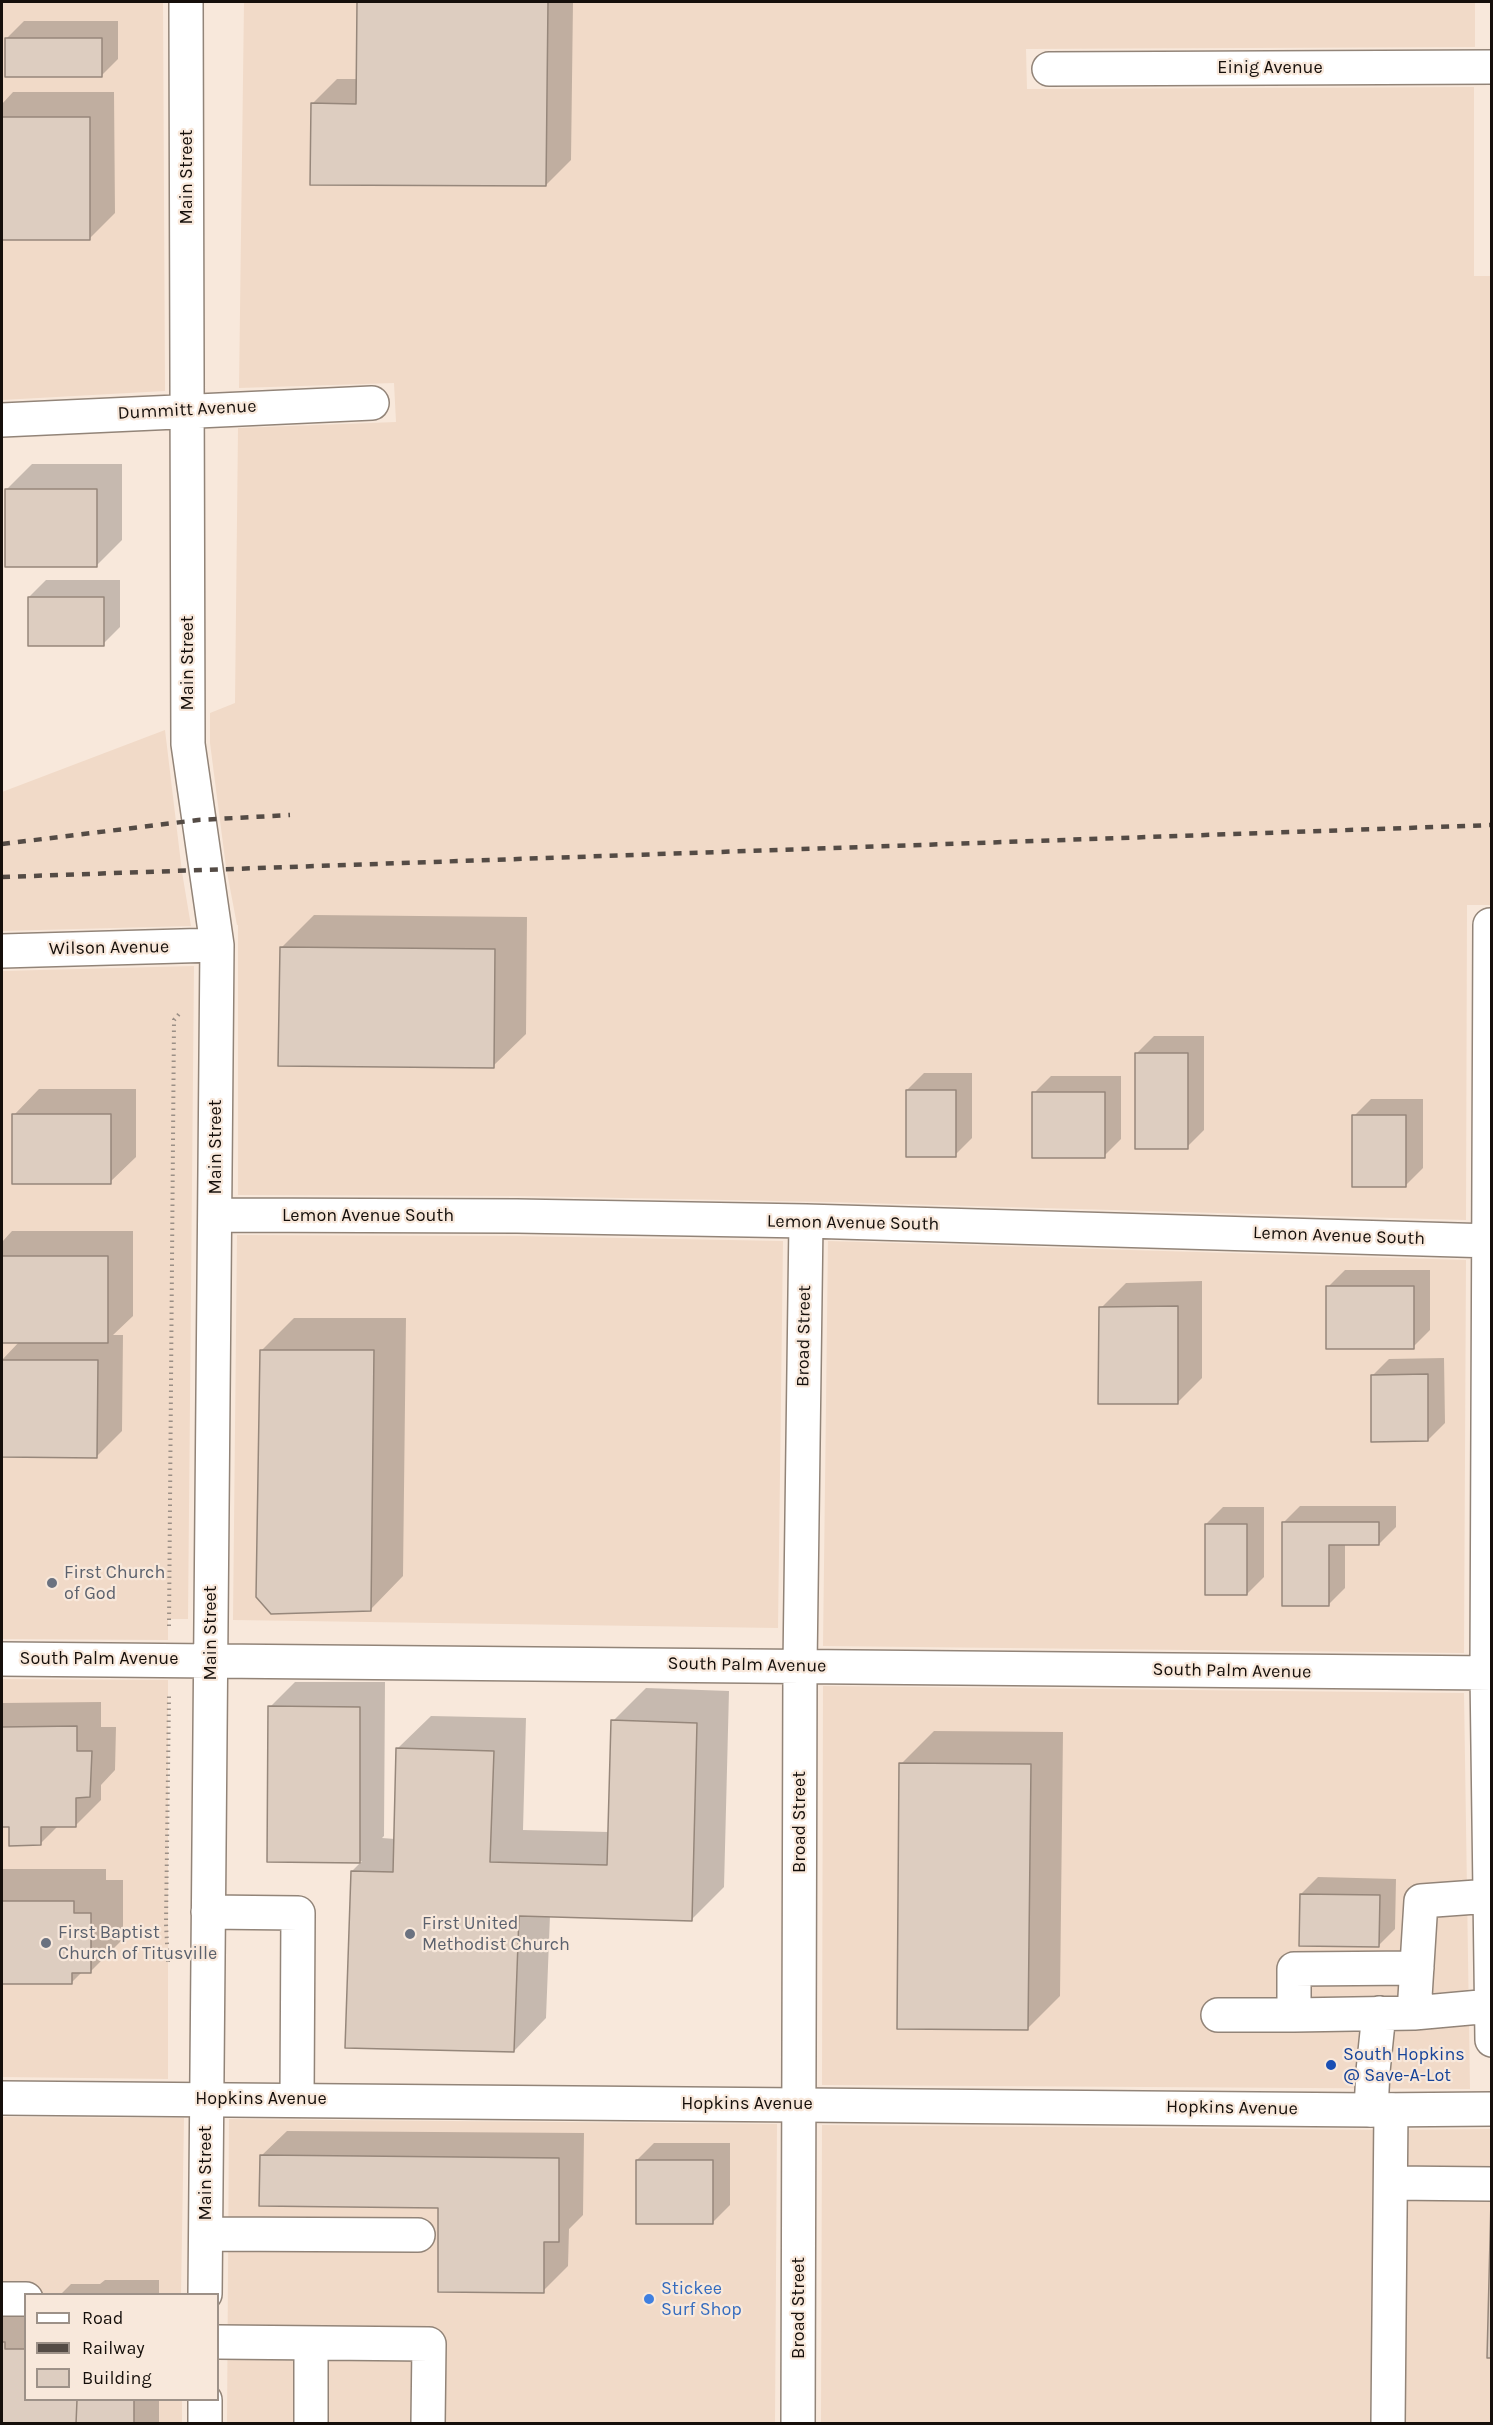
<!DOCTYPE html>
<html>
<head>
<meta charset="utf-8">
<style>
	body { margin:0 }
	#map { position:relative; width:1493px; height:2425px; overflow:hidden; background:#f8e8db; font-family:Karla,sans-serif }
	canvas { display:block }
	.frame { position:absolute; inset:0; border:3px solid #150f0b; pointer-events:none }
	.legend { position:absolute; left:24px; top:2293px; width:195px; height:108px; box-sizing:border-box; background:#f8e8db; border:2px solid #9d9188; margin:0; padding:8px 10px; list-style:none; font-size:18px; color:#150f0b }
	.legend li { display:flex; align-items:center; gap:12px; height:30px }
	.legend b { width:30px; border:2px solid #9d9188 }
</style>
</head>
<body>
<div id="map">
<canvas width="1493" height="2425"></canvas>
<div class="frame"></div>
<ul class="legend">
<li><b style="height:8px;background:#fff"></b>Road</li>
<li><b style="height:8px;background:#544b45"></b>Railway</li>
<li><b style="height:16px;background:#ddcdc0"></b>Building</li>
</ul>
</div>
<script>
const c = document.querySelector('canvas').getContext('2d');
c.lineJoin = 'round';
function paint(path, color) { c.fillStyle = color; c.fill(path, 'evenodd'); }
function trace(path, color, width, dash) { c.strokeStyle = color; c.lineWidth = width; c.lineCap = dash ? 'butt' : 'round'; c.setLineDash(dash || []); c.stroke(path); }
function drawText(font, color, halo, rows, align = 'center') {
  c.font = font + ' Karla,sans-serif'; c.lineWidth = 4.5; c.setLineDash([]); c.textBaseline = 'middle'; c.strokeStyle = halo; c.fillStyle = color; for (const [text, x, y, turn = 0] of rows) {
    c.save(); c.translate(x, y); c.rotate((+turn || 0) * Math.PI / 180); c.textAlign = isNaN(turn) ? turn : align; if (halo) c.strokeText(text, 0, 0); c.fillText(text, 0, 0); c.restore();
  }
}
const built = new Path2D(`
	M2,2H163L165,391L2,400Z
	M244,2H1475V47L1026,49L1027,89L1474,87V276H1492V905H1467L1466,1220L828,1202L518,1196L238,1195V925H237L226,867L210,743V713L235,703L238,428L396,422L394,383L239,388Z
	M165,730L182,872L191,926L2,931V792Z
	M194,966L188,1619H168V1640L2,1639V971Z
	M237,1235L517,1236L783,1241L778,1628L233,1620Z
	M828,1241L1466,1260L1464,1653L823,1646Z
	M2,1679L168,1680V2079L2,2077Z
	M823,1686L1464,1693L1470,2089L822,2085Z
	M2,2117L184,2118L181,2294H26V2400H182V2423L2,2424Z
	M229,2119L777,2124L775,2423L227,2424Z
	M822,2125L1391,2130L1491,2129V2423L821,2424Z`);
const shadow = new Path2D(`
	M358,2H573L571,160L546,185L312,104L337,79H357Z
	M24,21H118V59L101,76L7,38Z
	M13,92H114L115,213L90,238L2,239V104Z
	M32,464H122V540L97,565L7,489Z
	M46,580H120V627L103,644L29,597Z
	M314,915L527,917L526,1034L493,1066L281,948Z
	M1154,1036H1204V1130L1187,1147L1137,1053Z
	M924,1073H972V1138L955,1155L907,1090Z
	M1051,1076H1121V1139L1104,1156L1034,1093Z
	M39,1089H136V1157L110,1182L14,1115Z
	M1371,1099H1423V1168L1406,1185L1354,1116Z
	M12,1231H133V1316L113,1335H123L122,1431L97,1456H2V1360L20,1341H2V1242Z
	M1345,1270H1430V1330L1413,1347L1328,1287Z
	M1202,1281V1378L1177,1403L1101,1308L1126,1283Z
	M294,1318H406L403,1576L371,1609L261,1351Z
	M1444,1358L1445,1423L1428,1440L1372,1376L1389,1359Z
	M1300,1506H1396V1527L1379,1544H1345V1588L1328,1605L1283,1523Z
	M1223,1507H1264V1577L1247,1594L1206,1524Z
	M295,1682H385L384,1836L382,1838L395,1839L398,1748L431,1716L526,1718L523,1830L609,1832L613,1721L646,1688L729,1691L724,1887L691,1920L550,1915L546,2018L514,2051L352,1871L362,1861H269L270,1707Z
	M101,1702V1727H116L115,1770L101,1785V1800L76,1825L58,1826L40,1844L10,1825H2V1703Z
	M934,1731L1063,1732L1060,1996L1027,2029L901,1764Z
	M2,1869H106V1880H123V1939L90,1972H82L72,1982H2Z
	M1318,1877L1396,1879L1395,1929L1378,1946L1301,1894Z
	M287,2131L584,2133L583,2215L569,2229L568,2266L543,2291L440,2206L261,2156Z
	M654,2143H730V2205L713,2222L637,2160Z
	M105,2280H159V2294H61L71,2284H100Z
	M2,2310H26V2400H159V2424H2Z`);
const building = new Path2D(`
	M357,2H548L546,186L310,185L311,103L356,104Z
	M5,38H102V77H5Z
	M2,117H90V240H2Z
	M5,489H97V567H5Z
	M28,597H104V646H28Z
	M280,947L495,949L494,1068L278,1066Z
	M1135,1053H1188V1149H1135Z
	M906,1090H956V1157H906Z
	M1032,1092H1105V1158H1032Z
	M12,1114H111V1184H12Z
	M1352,1115H1406V1187H1352Z
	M2,1256H108V1343H2Z
	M1326,1286H1414V1349H1326Z
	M1178,1306V1404H1098L1099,1307Z
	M260,1350H374L371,1611L271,1614L256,1597Z
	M2,1360H98L97,1458L2,1457Z
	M1428,1374V1441L1371,1442V1375Z
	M1282,1522H1379V1545H1329V1606H1282Z
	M1205,1524H1247V1595H1205Z
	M268,1706L360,1707V1863L267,1862Z
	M611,1720L697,1723L692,1921L519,1916L514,2052L345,2048L351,1871L393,1872L396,1748L494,1751L490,1862L607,1865Z
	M77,1726V1751H92L90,1797L76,1798V1827H41V1845L9,1846V1827H2V1727Z
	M899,1763L1031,1764L1028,2030L897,2029Z
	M1300,1894L1380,1895L1379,1947L1299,1946Z
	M2,1901H74V1913H91V1973H72V1984H2Z
	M260,2155L559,2158V2242H544V2293L438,2292V2208L259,2206Z
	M636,2160H713V2224H636Z
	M1491,2200H1492V2358H1487Z
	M2,2342H5V2349H26V2400H77L76,2424H2Z
	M77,2400H134V2424H76Z`);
const path = new Path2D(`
	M169,1626L174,1020L179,1014
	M168,1962L166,1924L169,1696`);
const minor = new Path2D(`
	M186,2L188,744L217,945L205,2294
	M1049,69L1492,67
	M2,420L372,403
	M1490,925L1487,1673L1492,2040
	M2,951L217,945
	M215,1215L517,1216L806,1221L1492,1241
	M2,1659L1492,1673
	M208,1912L298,1913L297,2099
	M1414,2013L1491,2006
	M1218,2015H1294V1969L1417,1968
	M1294,2015L1414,2013L1421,1901L1490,1896
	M1371,2110L1373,2071L1379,2013
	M1391,2183L1492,2184
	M206,2234L418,2235
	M2,2299H26
	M218,2342L429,2344L428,2424
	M205,2424V2400
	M311,2424V2343
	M798,2424L800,1666L806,1221
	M1388,2424L1391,2110`);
const major = new Path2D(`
	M2,2098L1371,2110L1492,2109`);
const rail = new Path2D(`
	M2,844L198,820L290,815
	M2,877L1492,825`);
const markers = [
	[52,1583,6,"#6b7280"],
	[410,1934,6,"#6b7280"],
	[46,1943,6,"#6b7280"],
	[1331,2065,6,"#1a4fb4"],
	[649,2299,6,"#3f7fe0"]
];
const streetNames = [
	["Einig Avenue",1270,68],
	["Main Street",187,177,-90],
	["Dummitt Avenue",187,410,-3],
	["Main Street",188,663,-90],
	["Wilson Avenue",109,948,-1],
	["Main Street",216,1147,-90],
	["Lemon Avenue South",368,1216],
	["Lemon Avenue South",853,1223,1],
	["Lemon Avenue South",1339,1236,2],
	["Broad Street",804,1336,-89],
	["Main Street",211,1633,-90],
	["South Palm Avenue",99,1659],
	["South Palm Avenue",747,1665,1],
	["South Palm Avenue",1232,1671,1],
	["Broad Street",800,1822,-90],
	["Hopkins Avenue",261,2099],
	["Hopkins Avenue",747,2104],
	["Hopkins Avenue",1232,2108,1],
	["Main Street",206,2173,-90],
	["Broad Street",799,2308,-90]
];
const worshipNames = [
	["First Church",64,1573],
	["of God",64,1594],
	["First United",422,1924],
	["Methodist Church",422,1945],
	["First Baptist",58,1933],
	["Church of Titusville",58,1954]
];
const transitNames = [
	["South Hopkins",1343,2055],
	["@ Save-A-Lot",1343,2076]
];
const shopNames = [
	["Stickee",661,2289],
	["Surf Shop",661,2310]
];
paint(built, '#f1dac8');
paint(shadow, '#0003');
paint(building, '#ddcdc0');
trace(building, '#96877b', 1.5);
trace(minor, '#928478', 36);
trace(major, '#928478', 36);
trace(path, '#9b8f86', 4, [1.5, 4.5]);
trace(minor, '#fff', 33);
trace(major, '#fff', 33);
trace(rail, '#544b45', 4.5, [8, 8]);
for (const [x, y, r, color] of markers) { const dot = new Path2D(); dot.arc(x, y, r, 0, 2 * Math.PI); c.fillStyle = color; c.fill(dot); trace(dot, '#f8e8db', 2); }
drawText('18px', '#150f0b', '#f8e8db', streetNames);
drawText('18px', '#5b616d', '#f8e8db', worshipNames, 'left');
drawText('18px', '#164399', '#f8e8db', transitNames, 'left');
drawText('18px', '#366cbe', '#f8e8db', shopNames, 'left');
</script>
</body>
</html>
